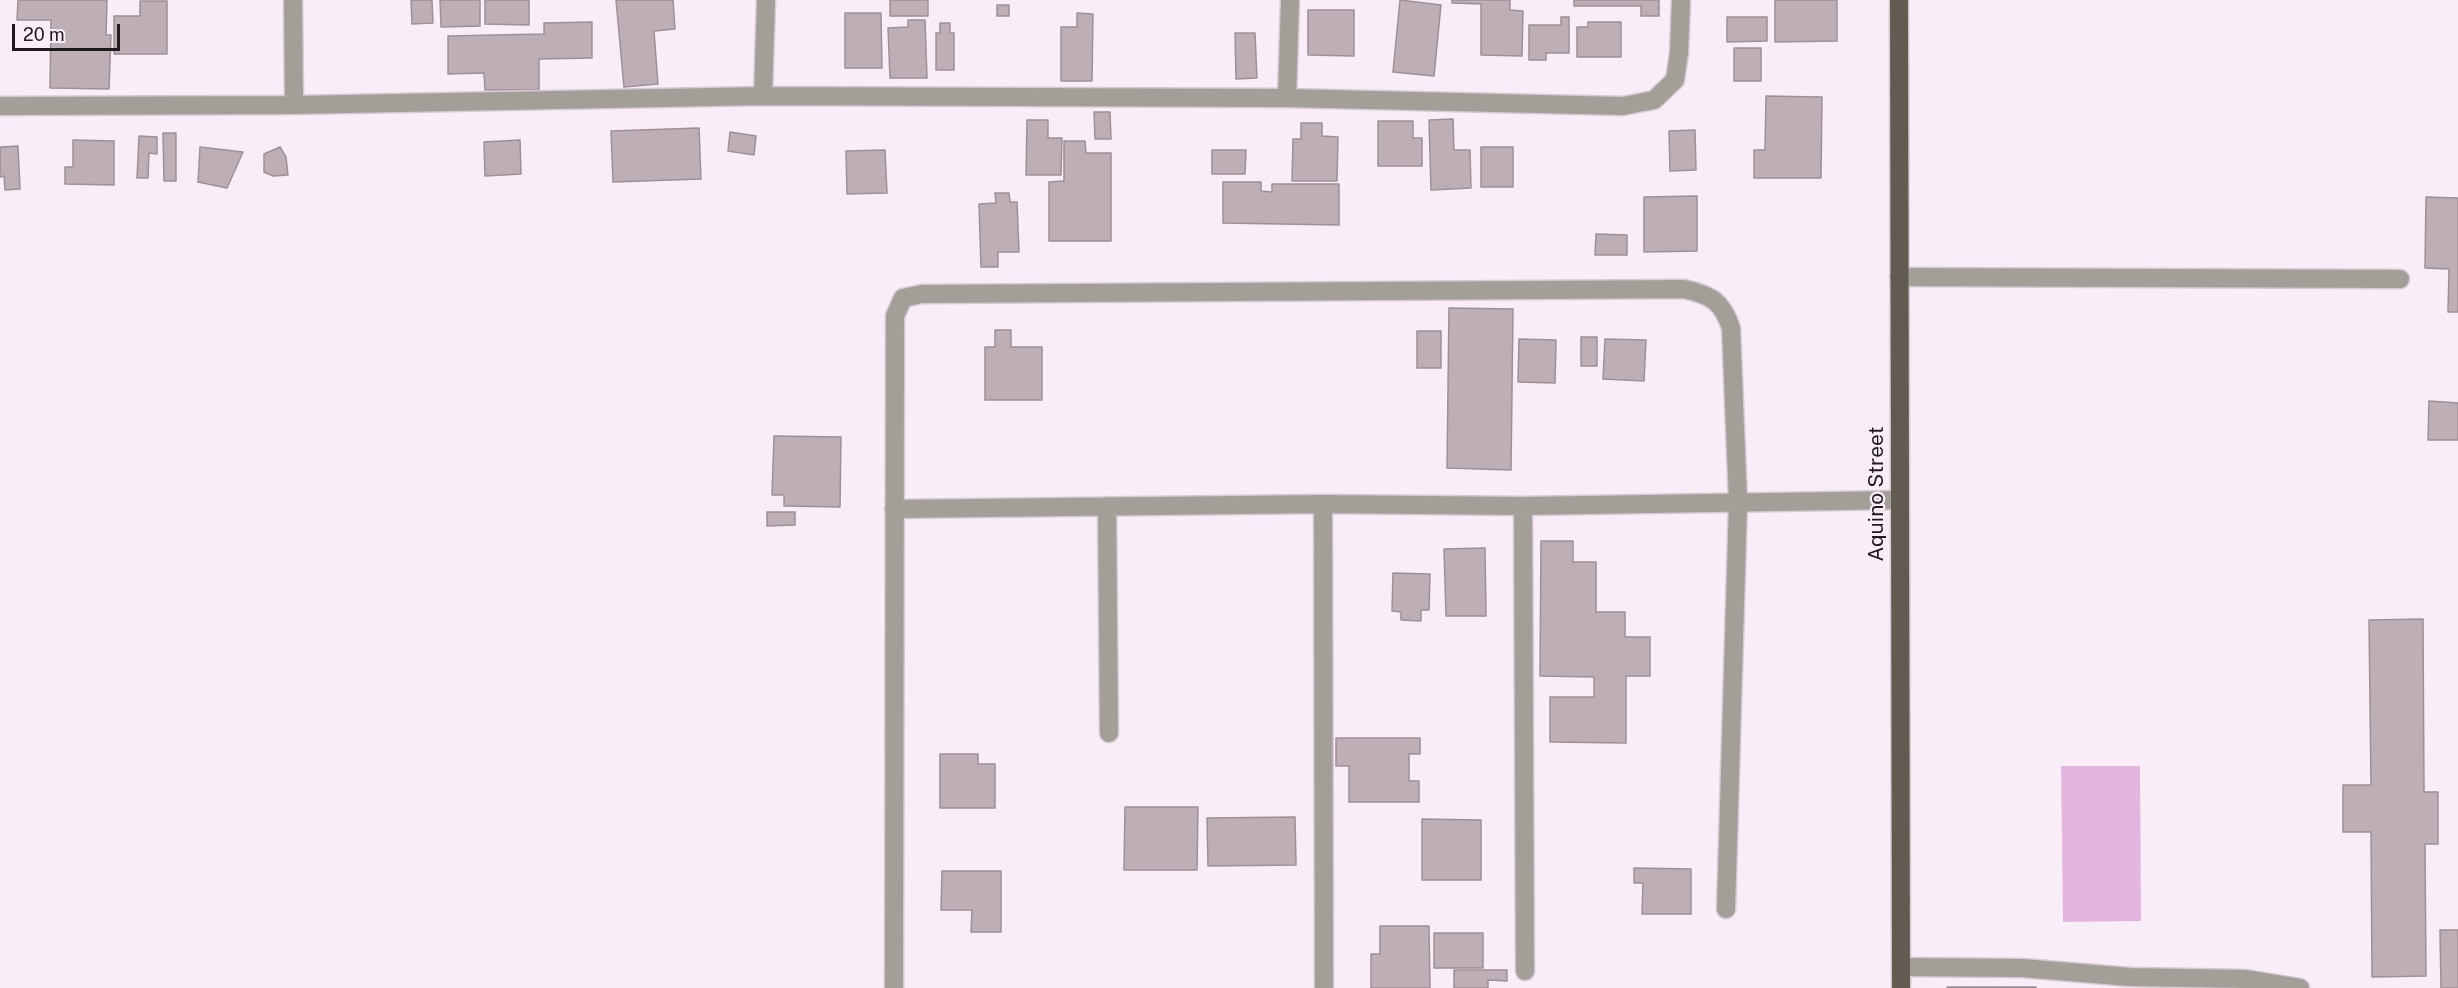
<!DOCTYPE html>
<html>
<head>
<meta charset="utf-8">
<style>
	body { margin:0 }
	#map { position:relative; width:2458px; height:988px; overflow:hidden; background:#f9edf8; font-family:"Public Sans",sans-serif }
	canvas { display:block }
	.scale { position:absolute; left:12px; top:24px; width:108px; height:27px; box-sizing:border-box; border:3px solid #1e1a1e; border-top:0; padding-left:8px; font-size:18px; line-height:21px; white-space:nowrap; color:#1e1a1e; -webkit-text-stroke:4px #f9edf8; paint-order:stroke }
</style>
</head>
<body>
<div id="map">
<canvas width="2458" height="988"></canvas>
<div class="scale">20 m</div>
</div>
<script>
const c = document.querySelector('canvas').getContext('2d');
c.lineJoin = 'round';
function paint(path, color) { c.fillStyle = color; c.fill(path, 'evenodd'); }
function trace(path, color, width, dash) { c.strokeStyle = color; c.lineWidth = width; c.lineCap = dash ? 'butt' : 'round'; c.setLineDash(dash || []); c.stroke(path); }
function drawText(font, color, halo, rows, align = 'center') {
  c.font = font + ' "Public Sans",sans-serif'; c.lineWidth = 4.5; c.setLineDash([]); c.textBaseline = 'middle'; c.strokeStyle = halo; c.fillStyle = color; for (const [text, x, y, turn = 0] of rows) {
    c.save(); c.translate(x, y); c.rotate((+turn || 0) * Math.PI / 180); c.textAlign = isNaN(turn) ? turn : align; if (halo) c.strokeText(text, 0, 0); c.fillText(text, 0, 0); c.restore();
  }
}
const green = new Path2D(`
	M2061,766H2140L2141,921L2063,922Z`);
const building = new Path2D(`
	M18,0H107L106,35H111L109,89L50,88L51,20H17Z
	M411,0H432L433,23L412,24Z
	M440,0H480V26L441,27Z
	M485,0H529V25L485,24Z
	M616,0H673L675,29L654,31L658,84L624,87Z
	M890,0H928V16H890Z
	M1400,0L1441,5L1434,76L1393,72Z
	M1452,0H1510V10L1523,11L1522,56L1481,55V4L1452,3Z
	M1574,0H1659V16H1641V6H1574Z
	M1775,0H1837V41L1775,42Z
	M140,1H167V54H114V16H140Z
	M997,5H1009V16H997Z
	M1308,10H1354V56L1308,55Z
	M845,13H881L882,68H845Z
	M1077,13L1093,14L1092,81H1061V27H1077Z
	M1561,17H1569V53H1546V60H1529V25H1561Z
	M1727,17H1767V41L1727,42Z
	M908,20H925L927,78H890L888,28L908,27Z
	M592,22V58L539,59V90H485L484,73L448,74V36L544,34V23Z
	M1588,22H1621V57H1577V27H1588Z
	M940,23H950V33H954V70H936V33H940Z
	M1235,33H1255L1257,78L1236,79Z
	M1734,48H1761V81H1734Z
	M1766,96L1822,97L1821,178H1754V150H1765Z
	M1094,112H1110L1111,139H1095Z
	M1453,119L1454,150H1470L1471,188L1431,190L1429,120Z
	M1027,120H1048V138H1062L1061,175H1026Z
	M1378,121H1413V138H1422V166H1378Z
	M1301,123H1322V136L1338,137L1337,181H1292L1293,139H1301Z
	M699,128L701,179L613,182L611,131Z
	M1695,130L1696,170L1670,171L1669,131Z
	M730,132L756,136L754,155L728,151Z
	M163,133H176V181H164Z
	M139,136L157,137V154L149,153L148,178H137Z
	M73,140L114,141V185L65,184V167H73Z
	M520,140L521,174L485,176L484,142Z
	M1064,141H1085L1086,153H1111V241H1049V182L1064,181Z
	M18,146L20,189L5,190L4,176L0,177V147Z
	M200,147L243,152L227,188L198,182Z
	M280,147L286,157L288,175L273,176L264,172V154Z
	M1481,147H1513V187H1481Z
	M885,150L887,193L847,194L846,151Z
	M1212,150H1246L1245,174H1212Z
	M1223,182H1261V191L1272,192V184H1339V225L1223,223Z
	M995,193H1009L1010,202H1017L1019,252H998V267H981L979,204L996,203Z
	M1697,196V251L1644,252V197Z
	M2426,197L2458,198V312H2448L2449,269L2425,268Z
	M1596,234L1627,235V255H1595Z
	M1449,308L1513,309L1511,470L1447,468Z
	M995,330H1011V347H1042V400H985V347H995Z
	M1417,331H1441V368H1417Z
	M1581,337H1597V366H1581Z
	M1519,339L1556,340L1555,383L1518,382Z
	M1605,339L1646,340L1644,381L1603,379Z
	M2429,401L2458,403V440H2428Z
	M774,436L841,437L840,507L784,506V495H772Z
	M767,512H795V525L767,526Z
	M1541,541H1573V562H1596V612H1625V637H1650V676H1626V743L1550,742V697H1594V677L1540,676Z
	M1485,548L1486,616H1446L1444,549Z
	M1393,573L1430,574L1429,610H1421V621L1401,620V612L1392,611Z
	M2423,619L2424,792H2438V844H2425L2426,976L2372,977L2371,832H2343V785H2371L2369,620Z
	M1336,738H1420V754H1409V781H1419V802H1349V766H1336Z
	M940,754H978V764H995V808H940Z
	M1125,807H1198L1197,870H1124Z
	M1295,817L1296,865L1208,866L1207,818Z
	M1422,819L1481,820V880H1422Z
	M1634,868L1691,869V914H1642L1643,883H1634Z
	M942,871H1001V932H971L972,910H941Z
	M1380,926H1429L1430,988H1371V954H1380Z
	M2440,930H2458V988H2441Z
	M1434,933H1483V968H1434Z
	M1454,970H1507V981L1488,980V988H1454Z
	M1947,987H2036V988H1947Z`);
const minor = new Path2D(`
	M293,0L294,105
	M763,96L766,0
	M1287,98L1290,0
	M0,106L294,105L763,96L1287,98L1623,106L1654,100L1675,80L1679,53L1681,0
	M1899,277L2400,279
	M1323,504L1324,988
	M1107,506L1109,733
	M1523,506L1525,971
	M894,509L1323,504L1523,506L1900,500
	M1901,967L2022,968L2130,977L2245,979L2300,988
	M894,988L895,316L903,298L922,294L1684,289C1711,295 1722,301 1731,328L1738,502L1726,909`);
const major = new Path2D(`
	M1899,0L1901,988`);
const streetNames = [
	["Aquino Street",1877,494,-90]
];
paint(green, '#e3b6df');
paint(building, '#beafb6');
trace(building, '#9e9097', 1.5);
trace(minor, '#d6cbd5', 21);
trace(major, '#d6cbd5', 21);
trace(minor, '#a29f99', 18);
trace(major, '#615b52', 18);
drawText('21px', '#1e1a1e', '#f9edf8', streetNames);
</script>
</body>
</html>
